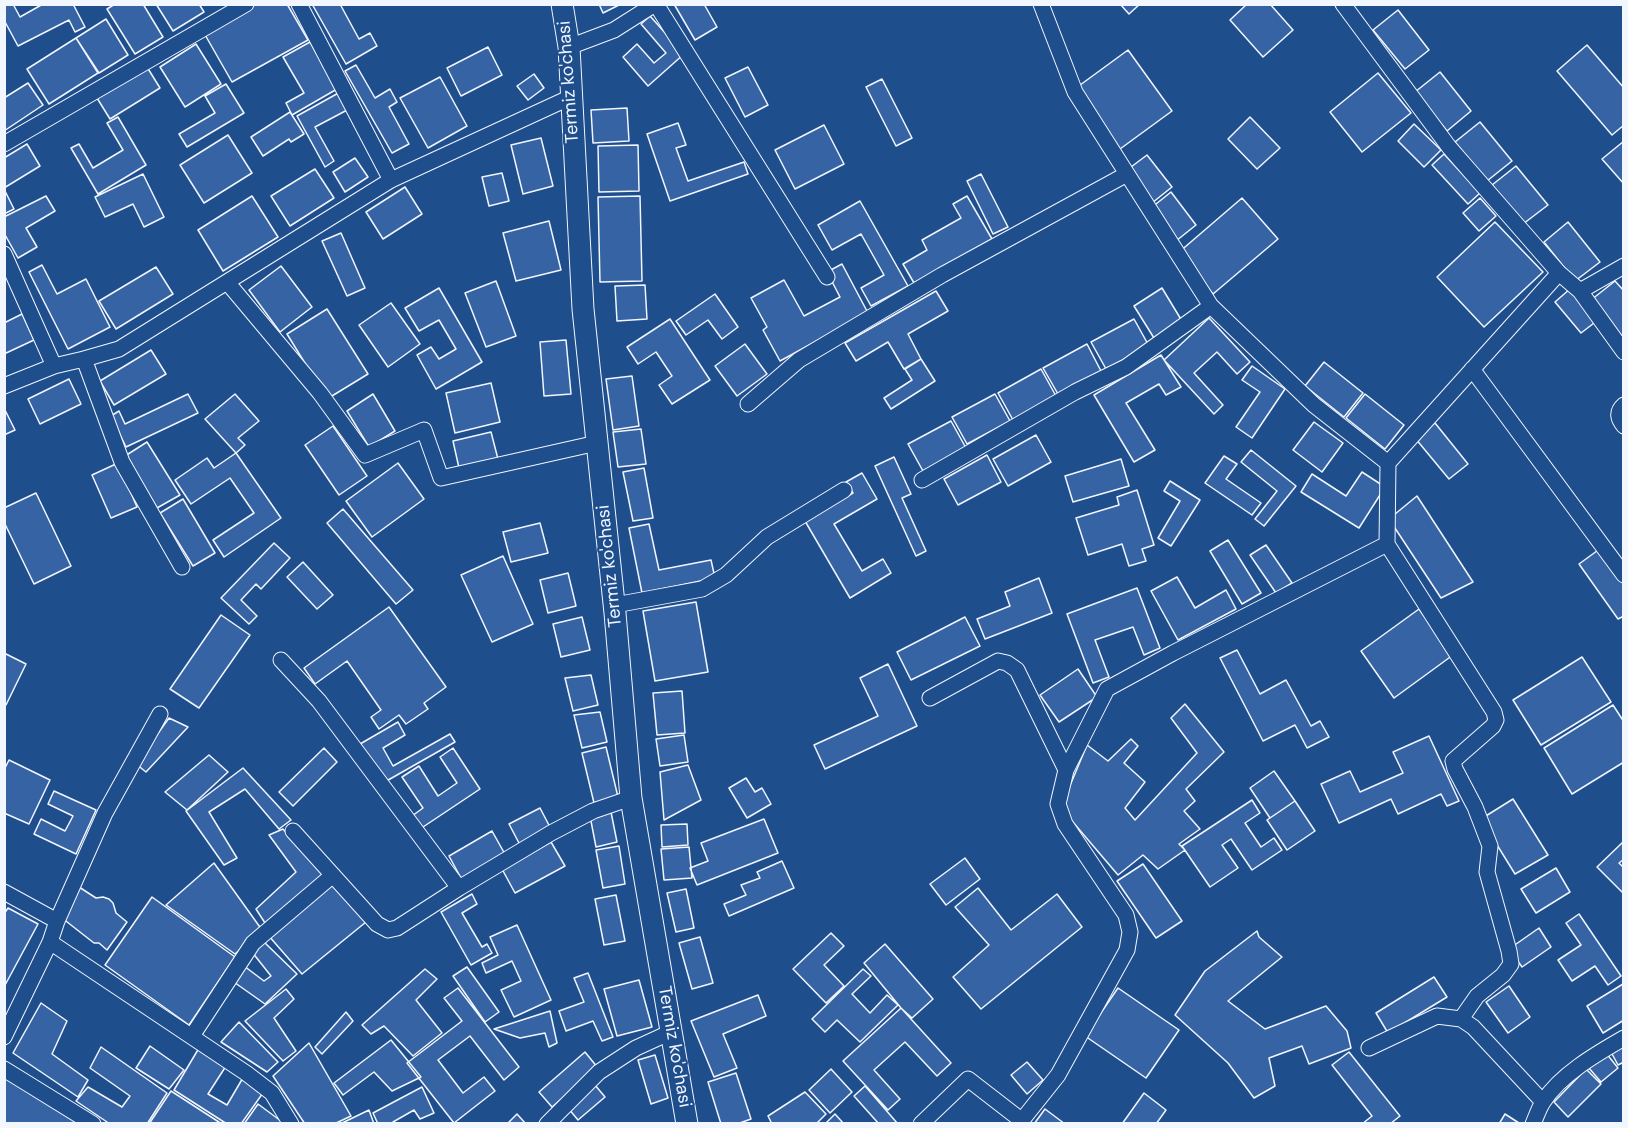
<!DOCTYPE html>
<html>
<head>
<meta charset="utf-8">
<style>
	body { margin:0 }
	#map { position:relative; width:1628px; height:1128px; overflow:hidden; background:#1f4e8c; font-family:"DM Sans",sans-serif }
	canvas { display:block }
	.frame { position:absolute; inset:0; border:6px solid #f2f6ff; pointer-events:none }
</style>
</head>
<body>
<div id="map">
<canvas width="1628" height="1128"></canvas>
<div class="frame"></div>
</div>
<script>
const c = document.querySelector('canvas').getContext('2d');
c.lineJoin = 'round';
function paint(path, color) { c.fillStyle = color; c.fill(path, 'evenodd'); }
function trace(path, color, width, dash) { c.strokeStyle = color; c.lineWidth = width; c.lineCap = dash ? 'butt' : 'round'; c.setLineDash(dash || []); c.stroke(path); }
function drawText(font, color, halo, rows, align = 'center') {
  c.font = font + ' "DM Sans",sans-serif'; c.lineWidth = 4.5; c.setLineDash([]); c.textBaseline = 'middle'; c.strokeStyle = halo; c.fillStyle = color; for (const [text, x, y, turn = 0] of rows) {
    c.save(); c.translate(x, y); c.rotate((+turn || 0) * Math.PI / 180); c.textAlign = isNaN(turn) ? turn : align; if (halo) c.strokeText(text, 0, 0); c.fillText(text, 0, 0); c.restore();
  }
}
const building = new Path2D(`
	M4,4H13L20,17L43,4H73L85,27L75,32L69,20L18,46L4,20Z
	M115,4H143L163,37L135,54L107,9Z
	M156,4H199L204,12L173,31Z
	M254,4H287L308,40L232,82L204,33Z
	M312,4H340L359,39L370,33L377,46L346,64Z
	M599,4H621L603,13Z
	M674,4H704L717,27L695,40Z
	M1120,4H1140L1129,14Z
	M1247,4H1270L1293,30L1263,57L1230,20Z
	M1398,10L1429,50L1405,69L1373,30Z
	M650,16L684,54L648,86L623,57L637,44L654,63L666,53L641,24Z
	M106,19L128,55L99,73L76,38Z
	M76,38L98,73L49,104L27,69Z
	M310,42L337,89L292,115L286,103L304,93L283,57Z
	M196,44L221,84L185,107L160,67Z
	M1587,45L1624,88V125L1612,135L1557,71Z
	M488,47L502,75L461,96L447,68Z
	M1128,50L1172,111L1120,149L1076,88Z
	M356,65L375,98L390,89L397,102L389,107L409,144L392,153L345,71Z
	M147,67L160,88L110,119L97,98Z
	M748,67L768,105L745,117L725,78Z
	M1440,72L1471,111L1447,131L1415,92Z
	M1378,73L1411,113L1362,152L1330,112Z
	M534,74L544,88L528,100L517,86Z
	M440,77L467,126L428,148L400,98Z
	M882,79L912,138L896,146L866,87Z
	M28,83L43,105L4,131V98Z
	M226,84L244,113L187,147L179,134L215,113L205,96Z
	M342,91L351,108L315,127L334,161L325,167L297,116Z
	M627,108L629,141L593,143L591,110Z
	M290,112L304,134L291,142L289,139L263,156L251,137Z
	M118,117L146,165L98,194L71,148L79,144L93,168L123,150L107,123Z
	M1250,117L1280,148L1257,169L1228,139Z
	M1480,122L1512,161L1487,181L1455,142Z
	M678,123L686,145L676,148L688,181L744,162L748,174L670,201L647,134Z
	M1414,124L1441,150L1424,167L1398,141Z
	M824,125L844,164L795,189L775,150Z
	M228,135L252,173L204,203L180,165Z
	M541,138L553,186L523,194L511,145Z
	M1624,141V184L1602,159Z
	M27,144L40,166L4,188V158Z
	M638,145L639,191L599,192L598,146Z
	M1444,154L1480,193L1468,204L1432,165Z
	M1147,155L1172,187L1152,203L1127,170Z
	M355,158L368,177L345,192L333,172Z
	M1516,166L1548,205L1523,224L1492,185Z
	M315,169L334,198L290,226L271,196Z
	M502,173L509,201L489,206L482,177Z
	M143,174L164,217L144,227L133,204L105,217L95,197Z
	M981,174L1008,227L993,234L967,181Z
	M405,187L422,214L383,239L366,212Z
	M4,189L14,209L4,214Z
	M1171,192L1196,225L1176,241L1151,208Z
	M46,196L55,211L26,228L37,247L18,258L4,233V217Z
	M252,196L278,237L223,271L198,230Z
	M640,196L642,281L600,282L598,197Z
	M967,196L992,239L914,283L903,264L927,250L922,240L961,218L953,204Z
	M1242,198L1278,239L1213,294L1178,253Z
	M1480,198L1496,216L1479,231L1463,213Z
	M860,201L908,286L871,306L861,288L884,275L861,234L832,250L818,225Z
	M549,221L561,270L516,281L503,233Z
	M1495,222L1543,272L1484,327L1437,277Z
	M1568,222L1600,262L1575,281L1544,242Z
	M341,233L365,288L347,296L322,241Z
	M842,264L868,313L780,361L763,330L767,327L751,298L784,280L804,316L840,297L827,272Z
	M42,265L57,294L86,279L110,327L68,349L29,272Z
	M281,266L312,307L280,332L249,290Z
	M156,267L173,294L116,329L99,301Z
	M496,281L516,336L486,347L465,293Z
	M1615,281L1624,291V339L1591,300Z
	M645,285L647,319L617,321L615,286Z
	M439,288L482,362L436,389L417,355L431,347L439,359L456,349L439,320L419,331L405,308Z
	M1162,288L1182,321L1154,338L1134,306Z
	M1571,288L1598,320L1581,333L1555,302Z
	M936,291L948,311L908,334L921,359L904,369L888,342L856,361L845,343Z
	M715,294L738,327L722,339L708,320L686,335L676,321Z
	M391,303L420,344L388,367L359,325Z
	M327,309L368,374L327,399L287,334Z
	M22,314L34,340L4,354V323Z
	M1209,318L1250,362L1237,374L1217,352L1194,373L1223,405L1214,414L1164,360Z
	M670,319L710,380L672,404L659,385L672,376L656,352L638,364L627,347Z
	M1134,319L1149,346L1106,369L1091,342Z
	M566,340L571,394L544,396L540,342Z
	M745,344L767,374L737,396L715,366Z
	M1087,344L1101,371L1058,394L1043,368Z
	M151,350L166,374L114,405L100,381Z
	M1161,355L1181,387L1166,395L1159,384L1126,403L1155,450L1134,462L1094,395Z
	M921,359L935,381L891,409L884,398L912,380L905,369Z
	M1324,362L1363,393L1344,417L1305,386Z
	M1252,366L1285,389L1252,438L1236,427L1260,392L1242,380Z
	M1041,369L1056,396L1013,420L998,393Z
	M632,376L639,426L613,430L606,379Z
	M69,379L81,404L40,424L28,399Z
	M491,383L500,422L455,433L446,393Z
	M188,394L198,413L126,447L111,416L119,411L125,424Z
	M235,394L259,421L238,438L245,445L236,453L205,419Z
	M373,394L395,431L369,447L347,411Z
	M995,394L1010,421L967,444L952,417Z
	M1365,394L1404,425L1385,449L1346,418Z
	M4,408L15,430L4,435Z
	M951,421L966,448L923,471L908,444Z
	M1314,422L1343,443L1322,472L1293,450Z
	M1435,423L1468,464L1449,479L1415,438Z
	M333,426L367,476L339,495L305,445Z
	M641,429L646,464L618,467L613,432Z
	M491,432L498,459L459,468L453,441Z
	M1036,435L1051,462L1008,486L993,459Z
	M147,442L180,495L157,508L125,456Z
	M1251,450L1296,486L1264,526L1255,519L1277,491L1241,462Z
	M236,453L281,518L224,557L213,540L254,513L230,478L191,504L175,480L207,458L214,468Z
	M987,455L1001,482L958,505L944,479Z
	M1224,456L1237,464L1226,479L1261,503L1252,515L1205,483Z
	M894,457L911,494L902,498L926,551L916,556L875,466Z
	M1121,459L1129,486L1073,502L1065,476Z
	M118,463L137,507L111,518L92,475Z
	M398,463L424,499L372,537L346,501Z
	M644,468L653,518L633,521L623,472Z
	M1362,472L1385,487L1359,528L1301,492L1312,474L1346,496Z
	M862,473L877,499L834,524L862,571L883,559L891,573L850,598L805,521L853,493L846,482Z
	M1170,481L1200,500L1171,546L1158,538L1180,501L1164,491Z
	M1137,490L1154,545L1142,549L1146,561L1129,566L1122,544L1088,555L1076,518L1119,505L1117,497Z
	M36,493L71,566L34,584L4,522V508Z
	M1417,496L1473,582L1441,598L1389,519Z
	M183,499L215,553L193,566L160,513Z
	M343,509L413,590L396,604L327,523Z
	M540,523L548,553L511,562L503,532Z
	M649,524L659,570L711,560L715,578L642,593L629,528Z
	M1228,540L1261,593L1242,604L1210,551Z
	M274,543L290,558L261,589L256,584L241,600L257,616L249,624L221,598Z
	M1266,545L1292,583L1276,593L1250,555Z
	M1601,548L1624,578V616L1618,619L1579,564Z
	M503,556L533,624L492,642L461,575Z
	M303,562L333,595L317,609L287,577Z
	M568,573L576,606L548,613L540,580Z
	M1177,577L1195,608L1226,590L1236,609L1178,640L1151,591Z
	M1039,578L1052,613L985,639L977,619L1010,606L1005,592Z
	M1137,588L1160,648L1144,655L1133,627L1095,640L1109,677L1093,683L1067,614Z
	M696,602L708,672L655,681L643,611Z
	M389,607L446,687L424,703L428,709L406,724L399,715L379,729L371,717L381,710L347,661L315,684L304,668Z
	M1419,609L1453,655L1394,698L1361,651Z
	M221,615L250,635L199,708L170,689Z
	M582,617L590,650L561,657L553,624Z
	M965,617L980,646L911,680L897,652Z
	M1237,650L1260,694L1286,680L1311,726L1320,721L1329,737L1307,748L1295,725L1263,741L1220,658Z
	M4,653L26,664L6,705H4Z
	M1582,657L1611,702L1541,745L1513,700Z
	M888,664L917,726L825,769L814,745L878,716L860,678Z
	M1078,669L1097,697L1059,722L1040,695Z
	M591,675L598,705L573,711L565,678Z
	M682,691L685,733L657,735L653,693Z
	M1185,704L1224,752L1186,789L1195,801L1184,811L1200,829L1179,844L1185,850L1158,869L1143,855L1118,875L1066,814L1064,800L1087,745L1108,761L1131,739L1138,746L1124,763L1145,782L1125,808L1135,820L1197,753L1171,718Z
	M1613,705L1624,722V762L1572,794L1544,748Z
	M600,712L607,742L582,748L574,715Z
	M169,718L188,727L146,772L136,764Z
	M398,722L405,735L383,748L393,766L450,734L455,742L383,783L360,744Z
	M684,735L688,762L660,766L656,739Z
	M1429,736L1459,801L1447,806L1441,794L1398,814L1391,799L1339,823L1321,784L1350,771L1360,792L1403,773L1393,752Z
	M606,747L618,797L594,803L582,753Z
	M324,748L337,762L293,806L279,792Z
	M453,748L480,789L420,829L412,816L423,808L402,777L419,766L438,796L457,783L440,757Z
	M209,755L228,772L187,810L165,792Z
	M9,760L50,780L29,824L4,813V770Z
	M688,765L701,800L664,820L660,772Z
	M243,768L291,820L279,829L245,789L209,812L237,858L224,865L186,811Z
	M1274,771L1295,801L1270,818L1250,788Z
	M746,778L755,792L762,788L771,804L747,818L729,788Z
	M54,791L96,810L76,854L34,834L41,819L65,831L73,816L48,804Z
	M1513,799L1548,855L1515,874L1481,819Z
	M1252,800L1260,813L1245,823L1261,847L1274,838L1282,850L1252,870L1231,839L1222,845L1238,868L1210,887L1182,846Z
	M1295,801L1315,831L1287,850L1267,820Z
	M540,808L551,829L520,845L509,824Z
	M611,812L617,842L596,847L590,816Z
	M764,819L778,853L697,885L690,868L708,861L701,843Z
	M687,824L688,845L662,847L661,825Z
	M283,829L323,875L265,923L256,909L296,872L269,835Z
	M492,831L506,856L462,880L449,856Z
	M551,842L565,866L515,893L502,869Z
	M1623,842L1624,859L1619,863L1624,868V894L1597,867Z
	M619,846L625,884L603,888L596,850Z
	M689,847L692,878L664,880L661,849Z
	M965,858L980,879L946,905L930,884Z
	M782,861L794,888L729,916L724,904L746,895L741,885L760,878L757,872Z
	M214,863L262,930L235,954L166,905Z
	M1143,864L1182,921L1156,938L1117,881Z
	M1556,868L1570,892L1536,913L1521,889Z
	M333,881L366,922L302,974L268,935Z
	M79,887L96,898L103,897L109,899L113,903L116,913L127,922L107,950L99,943H94L62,918Z
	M978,888L1011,930L1057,894L1082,927L981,1009L953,977L989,945L955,907Z
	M686,889L694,928L676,932L667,893Z
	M472,894L477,904L462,913L482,947L487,944L492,953L471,965L441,912Z
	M616,895L625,941L604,945L595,899Z
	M152,897L235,957L189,1025L105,965Z
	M8,908L38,924L4,987V914Z
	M1579,914L1621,976L1608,985L1595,966L1572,981L1558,960L1581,945L1566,923Z
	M517,925L551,1000L514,1017L501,990L521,981L512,961L486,973L482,963L498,955L490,937Z
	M1539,928L1551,947L1522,967L1509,949Z
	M1257,931L1259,937L1282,957L1228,1001L1265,1029L1326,1006L1347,1031L1351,1048L1309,1064L1302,1046L1269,1058L1275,1086L1254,1098L1228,1063L1175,1015L1205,971Z
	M831,933L844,946L824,965L844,986L826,1003L793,969Z
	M700,937L713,983L692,989L679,943Z
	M263,941L297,974L265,1004L231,980L244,966L264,981L271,976L252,952Z
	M885,944L933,999L912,1018L901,1008L864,963Z
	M467,967L499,1012L485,1022L453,976Z
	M425,969L437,979L416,1000L442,1033L413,1056L384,1026L371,1034L362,1025Z
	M863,969L871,976L852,994L870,1013L887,995L898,1005L860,1042L837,1020L825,1032L812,1019Z
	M588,973L613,1037L602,1041L593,1021L566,1031L559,1011L584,1002L574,978Z
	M1434,977L1447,997L1388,1033L1376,1013Z
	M639,980L652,1027L617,1036L604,989Z
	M1623,984L1624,1020L1603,1033L1587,1006Z
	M1509,986L1530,1017L1508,1033L1486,1002Z
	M458,988L519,1067L504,1080L470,1036L438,1060L463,1093L484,1077L495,1091L454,1123L407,1063L462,1021L444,998Z
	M1118,988L1179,1030L1146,1078L1085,1036Z
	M286,989L294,999L274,1018L296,1051L283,1061L245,1021Z
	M758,995L766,1016L723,1034L737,1068L714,1077L691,1021Z
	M41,1003L67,1021L52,1054L88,1080L78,1097L13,1053Z
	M901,1008L951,1063L937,1076L905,1042L874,1070L900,1099L888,1110L843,1061Z
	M550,1011L557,1043L549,1047L545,1033L520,1038L494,1029Z
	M346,1012L353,1021L322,1054L315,1047Z
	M239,1022L278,1062L267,1072L221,1042Z
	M391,1040L421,1077L392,1091L374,1072L343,1095L334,1083Z
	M309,1043L351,1116L334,1124H305L273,1076Z
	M1624,1045V1062L1618,1065L1611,1052Z
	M150,1046L184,1070L169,1089L136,1068Z
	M101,1047L167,1093L147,1124H110L76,1101L88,1087L122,1107L130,1096L90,1068Z
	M199,1048L226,1066L208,1094L227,1105L244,1076L265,1090L241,1124H227L174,1090Z
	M585,1052L598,1068L552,1107L539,1092Z
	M1349,1052L1400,1116L1390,1124H1362L1372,1116L1332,1065Z
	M1606,1053L1618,1068L1601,1082L1588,1067Z
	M655,1055L668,1098L651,1104L638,1060Z
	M1027,1062L1043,1080L1027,1094L1011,1075Z
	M831,1069L852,1092L830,1113L809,1090Z
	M1586,1069L1601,1084L1568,1117L1554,1102Z
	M736,1073L751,1119L737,1124H721L708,1082Z
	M4,1074L78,1121L76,1124H4Z
	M595,1085L605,1097L578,1120L568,1108Z
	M865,1086L898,1124H879L854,1096Z
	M422,1087L434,1113L420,1119L414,1110L393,1122V1124H378L373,1113Z
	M171,1091L222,1124H149Z
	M805,1092L826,1114L816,1124H772L768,1116Z
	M1144,1093L1166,1110L1156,1124H1122Z
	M258,1104L285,1124H244Z
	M1045,1109L1065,1124H1034Z
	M369,1110L374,1124H340Z
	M517,1114L526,1124H507Z
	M835,1114L844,1124H825Z
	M1505,1114L1519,1123V1124H1499Z`);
const street = new Path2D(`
	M299,4L391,180
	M656,4L827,277
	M1343,4L1449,147L1559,273L1580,291L1624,266
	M569,47L614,30L655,4
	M4,144L246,4
	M4,254L54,366
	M227,282L320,393L365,455L424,430L441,478L597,443
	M1580,291L1624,352
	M1211,306L1314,405L1388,463L1559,273
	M84,359L122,462L182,567
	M1472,369L1624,575
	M4,386L54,366L84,359L119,349L391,180L571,97
	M748,404L799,360L942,275L1127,174
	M1624,405C1616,412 1618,419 1624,426
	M1388,463L1387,544L1494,712L1496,720L1493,726L1453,761L1455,769L1475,807L1490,846L1487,872L1509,951L1511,964L1503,975L1477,996L1461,1019
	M922,480L1075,392L1126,367L1211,306L1075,92L1041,4
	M615,605L702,589L726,575L767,537L844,490
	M281,660L319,701L459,888L551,833L593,811L631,798
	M930,698L998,661L1007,663L1017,670L1066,770L1058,804L1065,824L1126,915L1130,932L1127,950L1058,1075L1019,1124
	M1066,770L1107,689L1173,653L1387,544
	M293,831L377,924L388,930L397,928L459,888
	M4,892L57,921
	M50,942L246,1073L272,1093L291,1124
	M192,1036L253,943L333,875
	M4,1037L50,942L57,921L105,813L160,714
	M1369,1048L1437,1016L1461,1019L1473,1027L1543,1102
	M4,1069L93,1124
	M547,1124L599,1072L636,1048L671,1032
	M921,1124L968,1079L1021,1120
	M1533,1124C1536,1117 1539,1108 1543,1102C1560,1075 1596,1054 1624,1038`);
const secondary = new Path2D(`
	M562,4L569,47L583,309L615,613L631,798L687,1124`);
const streetNames = [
	["Termiz ko'chasi",569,82,-94],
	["Termiz ko'chasi",610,566,-96],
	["Termiz ko'chasi",674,1047,80]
];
paint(building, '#3563a3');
trace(building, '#f2f6ff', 1.5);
trace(street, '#f2f6ff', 17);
trace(secondary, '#f2f6ff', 23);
trace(street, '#1f4e8c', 15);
trace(secondary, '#1f4e8c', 21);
drawText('18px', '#f2f6ff', '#1f4e8c', streetNames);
</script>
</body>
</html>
